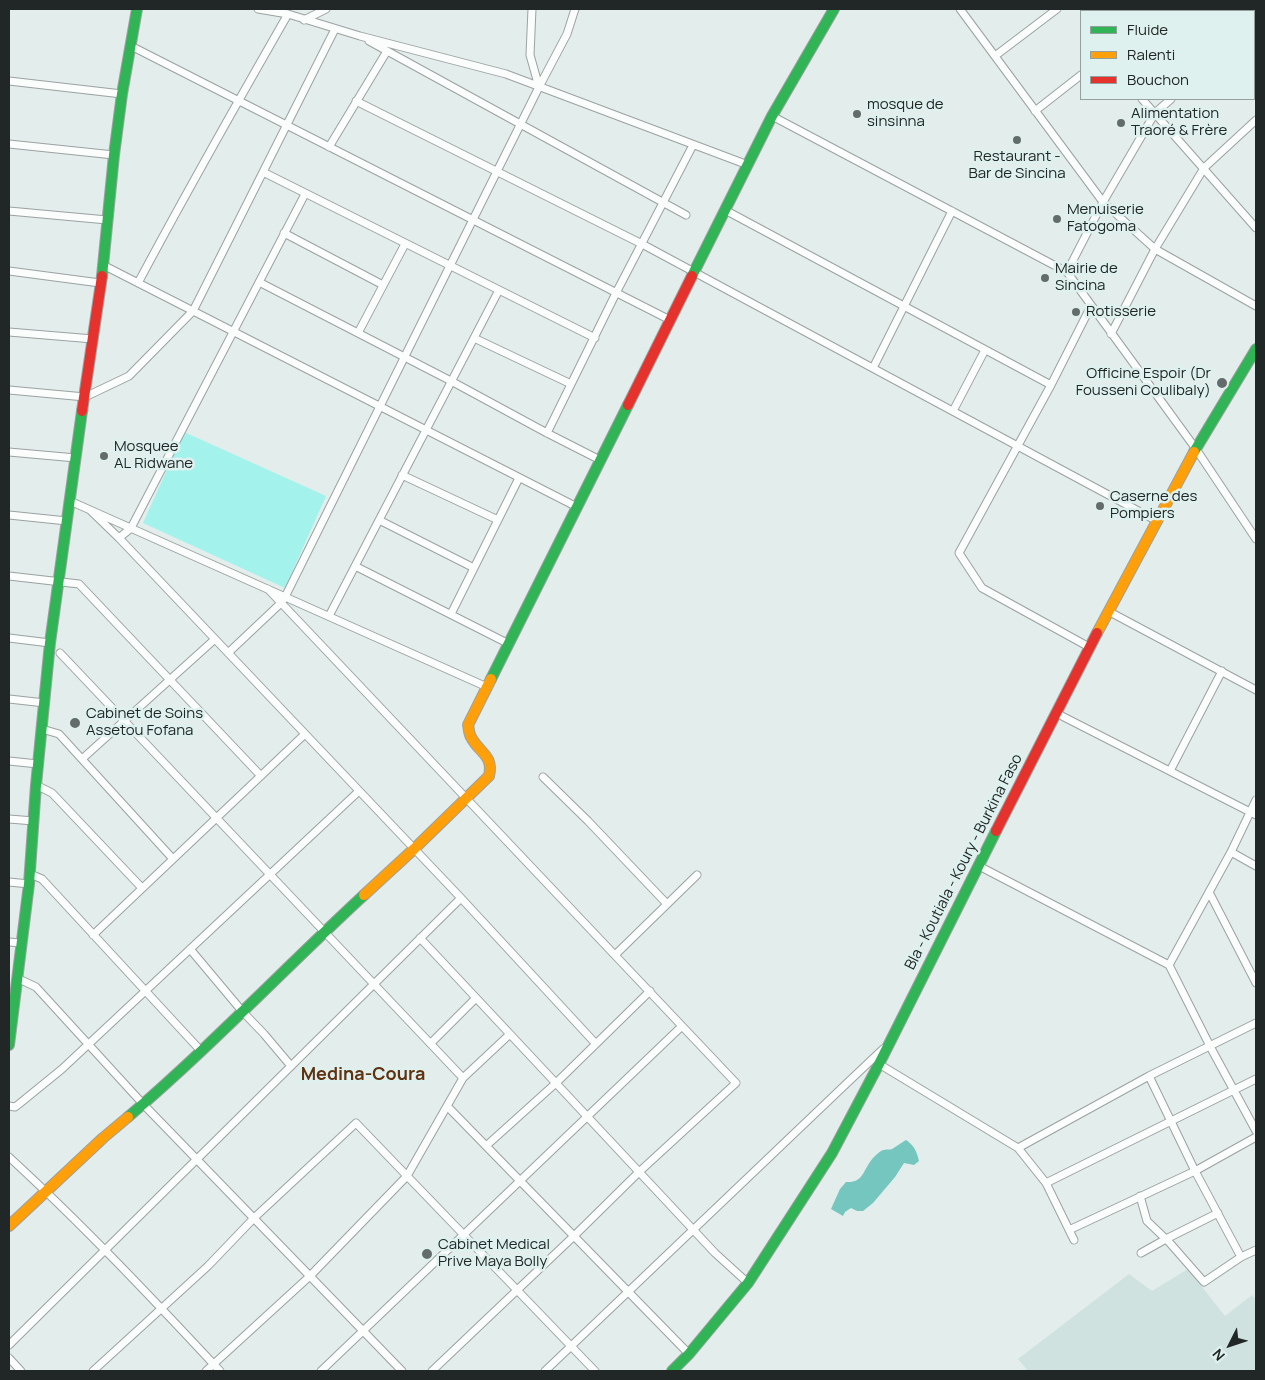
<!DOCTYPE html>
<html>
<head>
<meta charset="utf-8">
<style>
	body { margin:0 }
	#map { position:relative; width:1265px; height:1380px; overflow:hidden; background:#e3edeb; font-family:Manrope,sans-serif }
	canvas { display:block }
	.frame { position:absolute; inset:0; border:10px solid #202726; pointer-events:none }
	.legend { position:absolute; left:1080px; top:10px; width:175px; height:90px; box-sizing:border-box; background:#dff1ee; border:1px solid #93a09e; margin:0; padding:6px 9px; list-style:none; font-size:15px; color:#202726 }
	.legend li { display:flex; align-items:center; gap:10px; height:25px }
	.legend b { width:25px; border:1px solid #93a09e }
	.north { position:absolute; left:1205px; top:1320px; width:50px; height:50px; -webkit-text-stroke:4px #dff1ee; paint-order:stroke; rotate:229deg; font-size:14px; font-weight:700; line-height:20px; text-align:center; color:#202726 }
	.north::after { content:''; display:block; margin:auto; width:18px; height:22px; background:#202726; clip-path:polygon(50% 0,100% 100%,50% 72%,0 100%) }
</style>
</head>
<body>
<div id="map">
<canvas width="1265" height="1380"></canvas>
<div class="frame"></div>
<ul class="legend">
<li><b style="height:6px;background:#30b455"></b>Fluide</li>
<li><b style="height:6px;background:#ff9f0a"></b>Ralenti</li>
<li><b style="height:6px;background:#e5322d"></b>Bouchon</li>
</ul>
<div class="north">N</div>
</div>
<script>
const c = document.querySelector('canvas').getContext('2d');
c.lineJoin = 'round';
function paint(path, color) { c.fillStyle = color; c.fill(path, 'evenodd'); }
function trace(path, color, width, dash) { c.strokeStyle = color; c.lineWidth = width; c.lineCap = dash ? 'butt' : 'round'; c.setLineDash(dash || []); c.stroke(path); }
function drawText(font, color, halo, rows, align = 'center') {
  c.font = font + ' Manrope,sans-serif'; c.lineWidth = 5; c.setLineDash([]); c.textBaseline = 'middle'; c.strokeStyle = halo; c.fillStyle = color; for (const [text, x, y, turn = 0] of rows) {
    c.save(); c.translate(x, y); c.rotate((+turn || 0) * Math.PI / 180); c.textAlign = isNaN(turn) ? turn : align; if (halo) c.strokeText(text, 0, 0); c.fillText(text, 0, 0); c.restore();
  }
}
const built = new Path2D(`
	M1188,1269L1225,1316L1252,1295L1256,1300V1371H1028L1018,1359L1129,1274L1152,1291Z`);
const green = new Path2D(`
	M184,432L326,496L285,588L143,523Z`);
const water = new Path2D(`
	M906,1140C914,1145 917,1152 919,1161L914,1165L904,1163L895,1177L873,1203L863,1211H857L851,1208L845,1212L843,1216L831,1209L840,1189L846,1182C865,1183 863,1168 874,1157C876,1155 881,1150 884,1150C887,1149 890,1150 892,1149C897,1146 901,1143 906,1140Z`);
const street = new Path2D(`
	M258,9L288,14L360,36L506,74L748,165
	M532,9L530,55L539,87
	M960,9L1103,202L1155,249L1256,306
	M1165,11L1168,9
	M304,20L326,9
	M1254,24L1256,22
	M369,41L686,215
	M131,46L670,320
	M995,56L1057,9
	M9,81L122,94
	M1142,99L1256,228
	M356,101L642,244L1157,521
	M1035,111L1081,75
	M772,116L1067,272L1196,449L1256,539
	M9,144L114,155
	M329,147L387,51
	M263,172L595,338
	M725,210L1051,385
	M9,211L107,220
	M284,233L383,285
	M103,265L577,507
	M9,271L100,283
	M1067,272L1103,202L1155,113L1171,99
	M259,282L451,381L547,433L600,460
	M138,283C186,193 237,103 288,14
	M9,332L93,339
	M358,333L405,244
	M1111,334L1155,249L1204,168L1256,120
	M474,338L571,384
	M873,368L952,211
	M9,390L85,397L129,376L193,311L335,29
	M953,411L985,350
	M547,433L616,293L693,145
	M9,452L76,458
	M402,475L498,520
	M70,501L487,687
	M90,510L119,538L461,898L596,1044
	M9,515L67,521
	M379,520L474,568
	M119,538L131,528L305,194
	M355,566L509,644
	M9,576L79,584L261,776
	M268,589L736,1083L639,1172L574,1236L432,1371
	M1108,611L1256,690
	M451,614L519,478
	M329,616L499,290
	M9,638L50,643
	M1089,647L982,588L959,553L1051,385L1091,306
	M60,653L463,1078L510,1034
	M228,653L281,603L285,597L539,87L567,34L575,9
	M9,699L45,703
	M1056,713L1256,815
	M42,729L59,734L173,859
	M82,759L215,639
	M9,761L38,764
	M1170,771L1222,671
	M543,777L588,821L667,904
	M36,785L52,793L142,888
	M9,819L34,821
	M1231,852L1256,866
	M979,866L1169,965L1212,1050L1256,1131
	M30,874L42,879L201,1051
	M9,882L29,884
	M1209,892L1256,983
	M93,935L305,734
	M420,938L715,1253L748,1283
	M9,942L21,943
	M190,949L242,1011L264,1034L291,1066
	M615,955L697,875
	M1169,965L1231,852L1256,800
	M17,978L36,987L143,1104L402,1371
	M431,1043L476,998
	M879,1064L1018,1148L1046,1183L1074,1240
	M1149,1076L1195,1171L1241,1257
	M9,1106L15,1107L19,1104L62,1069L359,791
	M447,1106L689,1354
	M486,1146L556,1083L650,991
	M1018,1148L1149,1076L1256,1023
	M9,1157C83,1225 152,1298 220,1371
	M1046,1183L1256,1079
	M1140,1196L1147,1221L1169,1242L1204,1282L1241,1257L1256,1250
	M1069,1230L1195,1171L1256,1137
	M1141,1253L1166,1239L1218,1213
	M9,1345L461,898
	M9,1358L21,1371
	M93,1371L208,1266L254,1218L356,1123L595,1371
	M206,1371L310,1276L407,1176L463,1078
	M321,1371L682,1026
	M545,1371L845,1085L883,1049`);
const fast = new Path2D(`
	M102,276L114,155L122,94L137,9
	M692,276L772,116L834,9
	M1194,452L1256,349
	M491,679L628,405
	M9,1045L29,884L36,785L50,643L82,411
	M128,1117C210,1047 285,968 364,895
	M672,1371L689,1354L748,1283L832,1153L879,1064L996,831`);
const slow = new Path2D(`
	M1097,633L1194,452
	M364,895L414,849L489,776C494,755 479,753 471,737C469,734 469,729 468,725L491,679
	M9,1226L103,1138L128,1117`);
const jam = new Path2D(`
	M628,405L692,276
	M82,411L102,276
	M996,831L1097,633`);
const markers = [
	[857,114,5,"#646c6b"],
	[1121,123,5,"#646c6b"],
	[1017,140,5,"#646c6b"],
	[1057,219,5,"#646c6b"],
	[1045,278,5,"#646c6b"],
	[1076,312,5,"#646c6b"],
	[1222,383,6,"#646c6b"],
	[104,456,5,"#646c6b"],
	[1100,506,5,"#646c6b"],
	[75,723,6,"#646c6b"],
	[427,1254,6,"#646c6b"]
];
const poiNames = [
	["mosque de",867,105],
	["sinsinna",867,122],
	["Alimentation",1131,114],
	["Traoré & Frère",1131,131],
	["Restaurant -",1017,157,"center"],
	["Bar de Sincina",1017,174,"center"],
	["Menuiserie",1067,210],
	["Fatogoma",1067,227],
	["Mairie de",1055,269],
	["Sincina",1055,286],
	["Rotisserie",1086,312],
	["Officine Espoir (Dr",1211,374,"right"],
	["Fousseni Coulibaly)",1211,391,"right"],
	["Mosquee",114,447],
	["AL Ridwane",114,464],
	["Caserne des",1110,497],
	["Pompiers",1110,514],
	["Cabinet de Soins",86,714],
	["Assetou Fofana",86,731],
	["Cabinet Medical",438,1245],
	["Prive Maya Bolly",438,1262]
];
const streetNames = [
	["Bla - Koutiala - Koury - Burkina Faso",964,862,-63]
];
const quarterNames = [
	["Medina-Coura",363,1075]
];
paint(built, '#d0e2df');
paint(green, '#a3f3ec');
paint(water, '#74c6bf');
trace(street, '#9ba2a1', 9);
trace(fast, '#9ba2a1', 12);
trace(slow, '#9ba2a1', 12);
trace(jam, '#9ba2a1', 12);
trace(street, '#fbfcfc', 7);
trace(fast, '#30b455', 10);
trace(slow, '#ff9f0a', 10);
trace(jam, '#e5322d', 10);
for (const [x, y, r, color] of markers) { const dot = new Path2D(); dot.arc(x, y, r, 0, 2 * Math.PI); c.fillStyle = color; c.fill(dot); trace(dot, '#dff1ee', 2); }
drawText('15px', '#202726', '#dff1ee', poiNames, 'left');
drawText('15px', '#202726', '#dff1ee', streetNames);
drawText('bold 18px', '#603210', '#dff1ee', quarterNames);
</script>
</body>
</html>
